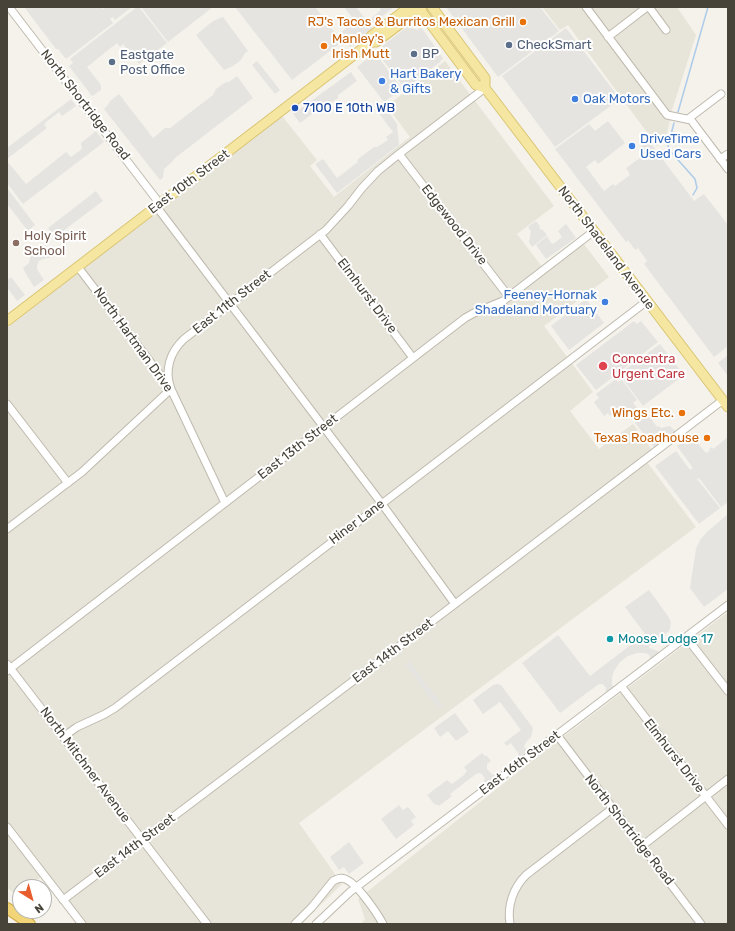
<!DOCTYPE html>
<html>
<head>
<meta charset="utf-8">
<style>
	body { margin:0 }
	#map { position:relative; width:735px; height:931px; overflow:hidden; background:#f4f2ea; font-family:Rubik,sans-serif }
	canvas { display:block }
	.frame { position:absolute; inset:0; border:8px solid #474339; pointer-events:none }
	.north { position:absolute; left:12px; top:879px; width:40px; height:40px; box-sizing:border-box; background:#fff; border:1px solid #b5b4b0; border-radius:50%; rotate:143deg; font-size:11px; font-weight:700; line-height:16px; text-align:center; color:#474339 }
	.north::after { content:''; display:block; margin:auto; width:14px; height:18px; background:#e75d2e; clip-path:polygon(50% 0,100% 100%,50% 72%,0 100%) }
</style>
</head>
<body>
<div id="map">
<canvas width="735" height="931"></canvas>
<div class="frame"></div>
<div class="north">N</div>
</div>
<script>
const c = document.querySelector('canvas').getContext('2d');
c.lineJoin = 'round';
function paint(path, color) { c.fillStyle = color; c.fill(path, 'evenodd'); }
function trace(path, color, width, dash) { c.strokeStyle = color; c.lineWidth = width; c.lineCap = dash ? 'butt' : 'round'; c.setLineDash(dash || []); c.stroke(path); }
function drawText(font, color, halo, rows, align = 'center') {
  c.font = font + ' Rubik,sans-serif'; c.lineWidth = 4; c.setLineDash([]); c.textBaseline = 'middle'; c.strokeStyle = halo; c.fillStyle = color; for (const [text, x, y, turn = 0] of rows) {
    c.save(); c.translate(x, y); c.rotate((+turn || 0) * Math.PI / 180); c.textAlign = isNaN(turn) ? turn : align; if (halo) c.strokeText(text, 0, 0); c.fillText(text, 0, 0); c.restore();
  }
}
const residential = new Path2D(`
	M542,7H677L696,35L672,110L666,138L657,146L568,25L560,30Z
	M445,61L554,206L517,234L546,272L583,243L609,277L544,326L593,392L570,411L599,449L633,424L652,450L643,457L696,527L299,823L342,884L301,924H77L41,877L28,887H20V893L17,895L7,888V328L282,116L317,160L310,166L334,197L410,137L387,106Z
	M728,612V924H361L365,919L358,899L547,749Z`);
const parking = new Path2D(`
	M24,7H101L103,10L104,7H132L115,20L113,17L110,19L113,23L66,59L58,49H56Z
	M137,7H139L167,43L139,64L123,44L120,47L117,43L87,67L101,85V90L92,96L69,66L73,63L70,59Z
	M141,7H213L168,42Z
	M235,7H315L342,42L292,80Z
	M344,7H356L373,29L350,47L340,33L355,21Z
	M379,7H394L371,25L368,21L381,10Z
	M446,7H540L559,31L498,77Z
	M223,17L248,51L245,53L241,60L233,66L224,70L196,35L213,21Z
	M408,26L417,30L421,27L443,58L440,62L405,89L376,51Z
	M566,28L620,99L555,147L502,76Z
	M375,53L402,89L384,102L357,67Z
	M257,61L280,90L275,94L252,65Z
	M351,72L357,81L338,95V98L320,111L318,110L300,123L293,114Z
	M237,76L253,98L175,158L171,163L164,169L163,178L160,180L104,109L108,105L110,101L119,94L153,138L165,128H170L213,95L216,89L224,83L229,82Z
	M71,99L76,106L62,116L59,112L46,122L44,125L47,128L7,159V148Z
	M385,107L397,124L399,145L337,193L315,164L323,159L337,178L358,162L357,160L374,147H377L388,140L386,137L393,132L378,112Z
	M608,121L625,143L598,164L595,160L586,167L604,191L613,184L615,186L630,175L626,168L644,155L639,148L649,141L694,201L704,194L728,225V346L714,357L644,264L647,261L638,248L635,250L628,240L626,242L555,149L589,124L595,131Z
	M96,131L104,142L23,204L7,183V161L26,184L66,152L71,157L82,149L81,143Z
	M7,188L35,225L28,231L7,204Z
	M96,191L103,201L55,237L48,228Z
	M536,221L540,226L539,227L541,230L542,229L547,235L532,247L529,242L531,231L528,227Z
	M566,224L576,238L546,259L536,245L547,236L551,243L553,244L562,237L558,231Z
	M48,248L53,257L43,259L39,261L37,266V269L44,280L34,287L25,272L23,268L29,263L30,258L32,255L39,250L43,249Z
	M11,277L25,295L17,301L7,287V280Z
	M586,299L604,323L569,350L551,326Z
	M634,321L637,324L641,321L658,342L596,390L576,365Z
	M660,344L684,375L643,406L619,374Z
	M728,355V376L718,363Z
	M616,379L618,382L622,380L637,400L633,403L639,410L643,408L657,427L659,426L661,428L665,427L670,426L676,432L655,449L623,407L610,416L608,413L604,416L594,402L599,398L596,394Z
	M691,435L705,452H706L707,453L710,450L709,449L712,447L713,449L728,437V502L721,507L699,478L697,479L720,508L699,524L655,466L676,451L690,470L693,468L677,446Z
	M728,514V589L704,607L690,588L696,549L700,540L707,532Z
	M649,590L668,616L671,622L670,628L669,631L649,646V648L660,652L650,660V656L648,654L644,653H637L628,656L620,662L614,671L612,677V685L613,686H617L605,695L606,688L603,684H599L560,713L522,663L558,635L590,676L645,634L625,607Z
	M409,661L444,707L438,708L405,664Z
	M497,684L501,685L533,728L531,737L526,742L524,747L526,749L531,748L518,758V753L511,743L507,746L504,743L521,730L500,702L483,714L473,700L493,685Z
	M455,713L469,732L456,741L448,731L440,737L434,728Z
	M482,753L485,756H487L491,761L487,764V769L493,775H496L483,784L485,779L482,774L479,773L476,774L450,794L452,796L439,806L438,805L434,804L427,795L447,780L452,784L464,775L467,771L464,767Z
	M399,805L403,810L408,807L416,817L411,821L414,825L396,839L381,819Z
	M349,842L364,863L349,874L344,867L339,870L330,857Z`);
const stream = new Path2D(`
	M678,112L708,7
	M674,123L668,146L671,152L695,179L697,188L693,195`);
const minor = new Path2D(`
	M9,7L160,204
	M586,7L667,115L691,120L728,169
	M649,7L666,30
	M608,37L647,7
	M688,119L721,94
	M399,154L509,297
	M720,159L728,154
	M156,206L382,504L455,604
	M320,234L413,358
	M78,267L171,389L225,503
	M7,404L68,483
	M7,529L82,472L171,389C164,370 170,352 184,339L326,230L348,206L362,188L378,171L399,154L485,88
	M686,637L728,691
	M7,664L207,924
	M7,671L465,318L474,313L503,301L594,231
	M621,686L728,825
	M557,735L701,924
	M63,737L77,727L105,714L115,708L647,301
	M7,827L82,924
	M642,846L728,779
	M63,900L455,604L723,400
	M295,924L312,907L333,881C337,879 341,877 345,879C357,883 377,913 383,924
	M316,924L350,892L388,863L728,605
	M510,924C507,906 513,888 526,875L613,808`);
const major = new Path2D(`
	M418,7L476,85L485,88L728,407
	M432,7L485,78V88
	M371,42V36L409,7
	M7,321L371,42H376L422,7`);
const highway = new Path2D(`
	M7,908L30,924`);
const markers = [
	[523,22,4,"#e8710a"],
	[509,45,4,"#5c6f8a"],
	[324,46,4,"#e8710a"],
	[414,54,4,"#5c6f8a"],
	[112,62,4,"#5c6f8a"],
	[382,81,4,"#3f7fe0"],
	[575,99,4,"#3f7fe0"],
	[295,108,4,"#1a4fb4"],
	[632,146,4,"#3f7fe0"],
	[16,243,4,"#8d6e63"],
	[605,302,4,"#3f7fe0"],
	[603,366,5,"#e0444e"],
	[682,413,4,"#e8710a"],
	[707,438,4,"#e8710a"],
	[610,639,4,"#0f9aa8"]
];
const foodNames = [
	["RJ's Tacos & Burritos Mexican Grill",515,22],
	["Manley's",332,39,"left"],
	["Irish Mutt",332,54,"left"],
	["Wings Etc.",674,413],
	["Texas Roadhouse",699,438]
];
const serviceNames = [
	["CheckSmart",517,45],
	["BP",422,54],
	["Eastgate",120,55],
	["Post Office",120,70]
];
const shopNames = [
	["Hart Bakery",390,74],
	["& Gifts",390,89],
	["Oak Motors",583,99],
	["DriveTime",640,139],
	["Used Cars",640,154],
	["Feeney-Hornak",597,295,"right"],
	["Shadeland Mortuary",597,310,"right"]
];
const streetNames = [
	["North Shortridge Road",85,105,52],
	["East 10th Street",189,182,-37],
	["Edgewood Drive",454,225,52],
	["North Shadeland Avenue",606,248,53],
	["Elmhurst Drive",367,296,53],
	["East 11th Street",232,302,-38],
	["North Hartman Drive",133,340,54],
	["East 13th Street",298,447,-38],
	["Hiner Lane",357,522,-37],
	["East 14th Street",393,651,-37],
	["Elmhurst Drive",674,756,52],
	["East 16th Street",520,763,-37],
	["North Mitchner Avenue",85,765,53],
	["North Shortridge Road",629,830,52],
	["East 14th Street",135,846,-37]
];
const transitNames = [
	["7100 E 10th WB",303,108]
];
const educationNames = [
	["Holy Spirit",24,236],
	["School",24,251]
];
const healthNames = [
	["Concentra",612,359],
	["Urgent Care",612,374]
];
const cultureNames = [
	["Moose Lodge 17",618,639]
];
paint(residential, '#e7e4d9');
paint(parking, '#e6e4e1');
trace(stream, '#adcbea', 1.5);
trace(minor, '#bfbaae', 9);
trace(major, '#dac573', 11);
trace(highway, '#d0ac48', 12);
trace(minor, '#fff', 7);
trace(major, '#f5e6a2', 9);
trace(highway, '#f1d578', 10);
for (const [x, y, r, color] of markers) { const dot = new Path2D(); dot.arc(x, y, r, 0, 2 * Math.PI); c.fillStyle = color; c.fill(dot); trace(dot, '#fff', 1.5); }
drawText('13px', '#c56008', '#fff', foodNames, 'right');
drawText('13px', '#4e5e75', '#fff', serviceNames, 'left');
drawText('13px', '#366cbe', '#fff', shopNames, 'left');
drawText('13px', '#474339', '#fff', streetNames);
drawText('13px', '#164399', '#fff', transitNames, 'left');
drawText('13px', '#785e54', '#fff', educationNames, 'left');
drawText('13px', '#be3a42', '#fff', healthNames, 'left');
drawText('13px', '#0d838f', '#fff', cultureNames, 'left');
</script>
</body>
</html>
